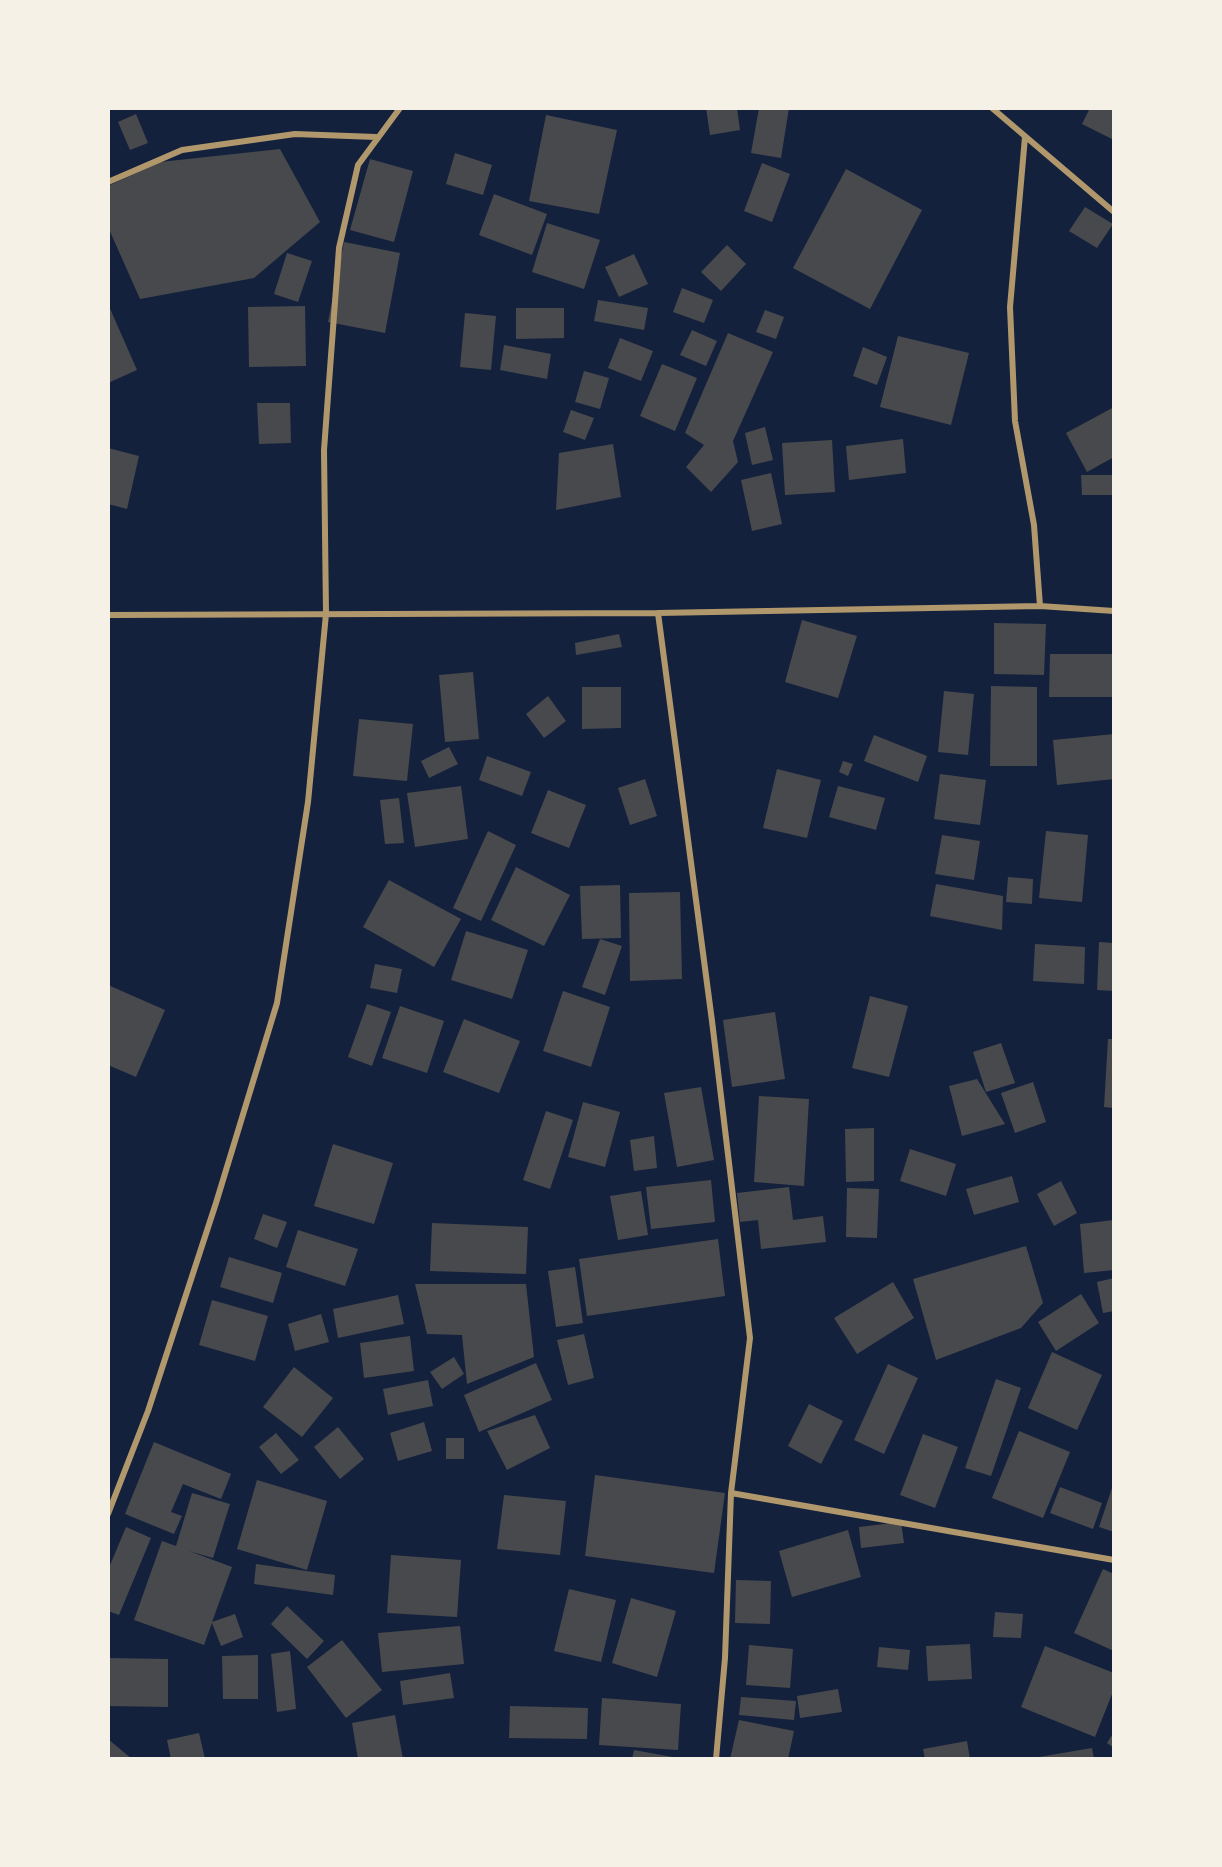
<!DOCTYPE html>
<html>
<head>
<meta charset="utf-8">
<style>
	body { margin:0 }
	#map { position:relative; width:1222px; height:1867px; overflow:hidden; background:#14213d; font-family:"Public Sans",sans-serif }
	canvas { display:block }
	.frame { position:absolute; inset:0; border:110px solid #f6f1e7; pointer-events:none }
</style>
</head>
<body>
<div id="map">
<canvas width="1222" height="1867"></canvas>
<div class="frame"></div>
</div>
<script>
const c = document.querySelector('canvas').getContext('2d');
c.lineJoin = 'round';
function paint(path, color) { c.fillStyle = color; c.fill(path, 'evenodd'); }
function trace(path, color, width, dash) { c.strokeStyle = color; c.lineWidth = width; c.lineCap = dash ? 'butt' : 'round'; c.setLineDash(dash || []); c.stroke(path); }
const building = new Path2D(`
	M706,108H737L740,130L710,135Z
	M759,108H789L781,158L751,153Z
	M1090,108H1114V140L1082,124Z
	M136,114L148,143L130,150L118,122Z
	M546,115L617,130L599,214L529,201Z
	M280,149L320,222L254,278L140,299L108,227V186L160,162Z
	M455,153L492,165L483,195L446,184Z
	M370,159L413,171L394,242L350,230Z
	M762,163L790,174L772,222L744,211Z
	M846,169L922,210L870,309L793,268Z
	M494,194L547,214L532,255L479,235Z
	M1085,207L1113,224L1097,248L1069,231Z
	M547,223L600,240L584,289L532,272Z
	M344,242L400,253L385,333L328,322Z
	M727,245L746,264L721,291L701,272Z
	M287,253L312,261L298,302L274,294Z
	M634,254L648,284L619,297L605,267Z
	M682,288L713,300L704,323L673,312Z
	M598,300L648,308L644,330L594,321Z
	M108,304L137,370L108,383Z
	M305,306L306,366L249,367L248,307Z
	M516,308H564V338L516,339Z
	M765,310L784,317L776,339L756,332Z
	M465,313L496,316L491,370L460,367Z
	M692,330L717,341L706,366L680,355Z
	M728,333L773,352L733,441L738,462L711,492L686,467L704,445L685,433Z
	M898,336L969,353L951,425L880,407Z
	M620,338L653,351L641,381L608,368Z
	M504,345L551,354L547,379L500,370Z
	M863,347L887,357L877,385L853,376Z
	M662,364L697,378L675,431L640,416Z
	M584,371L609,378L600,409L575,402Z
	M257,403H290L291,443L259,444Z
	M1114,407V457L1087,472L1066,433Z
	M571,410L594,418L585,440L563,432Z
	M765,427L773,460L752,465L745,433Z
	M903,439L906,473L849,480L846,446Z
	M832,440L835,492L785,495L782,443Z
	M613,444L621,497L556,510L559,453Z
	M108,448L139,456L127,509L108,504Z
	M771,473L782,524L752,531L741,480Z
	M1081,475H1114V495H1082Z
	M802,620L857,636L838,698L785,682Z
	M994,623L1046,624L1044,675L994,674Z
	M619,634L622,647L576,655L575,643Z
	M1050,654H1114V697H1049Z
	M473,672L479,739L445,742L439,675Z
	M991,686L1037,687V766H990Z
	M582,687H621V728L582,729Z
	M944,691L974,694L968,755L938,752Z
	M548,696L566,721L544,738L526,714Z
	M359,719L413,724L407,781L353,776Z
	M1114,734V779L1057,785L1053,740Z
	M874,735L927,756L918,782L864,761Z
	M449,747L458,764L429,778L421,761Z
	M487,756L531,772L522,796L479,780Z
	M843,761L853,764L848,776L839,772Z
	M777,769L821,780L807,838L763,828Z
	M940,774L986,780L980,825L934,819Z
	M645,779L657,816L630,825L618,788Z
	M461,786L468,839L415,847L407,793Z
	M838,786L885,798L876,830L829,817Z
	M548,790L586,805L569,848L531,833Z
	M399,798L404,843L385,844L380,800Z
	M488,831L516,845L481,921L453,908Z
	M1046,831L1088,835L1082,902L1039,898Z
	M942,835L980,841L974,880L935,874Z
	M516,867L570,895L544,946L491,920Z
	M1008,877L1033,879L1032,904L1006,902Z
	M389,880L461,919L434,967L363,927Z
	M936,884L1003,896L1002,930L930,916Z
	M620,885L621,938L582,939L580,886Z
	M680,892L682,979L630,981L629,893Z
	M466,931L528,950L512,999L451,980Z
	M600,939L622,946L605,995L582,987Z
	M1099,942L1114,943V991L1097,990Z
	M1035,944L1085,947L1084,984L1033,981Z
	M375,964L402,969L397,993L370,988Z
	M108,985L165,1010L136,1077L108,1065Z
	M563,991L610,1007L591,1067L543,1051Z
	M870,996L908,1006L889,1077L852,1068Z
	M367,1004L391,1012L372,1066L348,1057Z
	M400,1006L444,1021L427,1073L382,1058Z
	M775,1012L785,1079L732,1087L723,1020Z
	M464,1019L520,1041L499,1093L443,1072Z
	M1108,1039H1114V1108L1104,1107Z
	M1001,1043L1015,1083L986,1092L973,1052Z
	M977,1079L1005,1124L962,1136L949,1086Z
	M1033,1082L1046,1122L1015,1133L1001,1093Z
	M701,1087L714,1160L677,1167L664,1093Z
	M759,1096L809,1099L804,1186L754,1182Z
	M583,1102L620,1112L605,1167L568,1157Z
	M546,1111L573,1120L550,1189L523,1180Z
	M874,1128V1181L846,1182L845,1129Z
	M654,1136L657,1168L634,1171L630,1140Z
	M333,1144L393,1163L374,1224L314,1206Z
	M910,1149L956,1164L946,1196L900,1181Z
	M1012,1176L1019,1202L974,1215L966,1189Z
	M711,1180L715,1222L651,1229L646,1187Z
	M1061,1181L1077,1213L1054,1226L1037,1194Z
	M789,1187L793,1220L823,1216L826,1242L761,1249L758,1220L740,1222L737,1193Z
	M847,1188L879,1189L877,1238L846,1237Z
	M641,1191L648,1235L618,1240L610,1196Z
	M263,1214L287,1222L277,1248L254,1239Z
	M1114,1220V1270L1084,1273L1080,1224Z
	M432,1223L528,1227L526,1274L430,1271Z
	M298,1230L358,1249L345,1286L286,1267Z
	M718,1239L725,1296L587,1316L579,1259Z
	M1026,1246L1043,1303L1021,1328L936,1360L913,1279Z
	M229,1257L282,1273L273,1303L220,1287Z
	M575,1267L583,1323L556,1327L548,1271Z
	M1114,1278V1311L1103,1313L1097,1282Z
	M893,1282L914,1318L857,1354L834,1318Z
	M415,1284H526L534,1357L467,1384L462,1335L427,1334Z
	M1081,1294L1099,1323L1056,1351L1038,1322Z
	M398,1295L404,1324L338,1338L333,1309Z
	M212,1300L268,1316L255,1361L199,1345Z
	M321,1314L329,1342L295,1351L288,1324Z
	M584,1334L594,1378L568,1385L557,1340Z
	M410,1336L414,1371L364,1378L360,1343Z
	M1052,1352L1102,1375L1077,1430L1028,1408Z
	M454,1357L464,1374L442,1389L430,1372Z
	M536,1363L552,1400L479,1432L464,1395Z
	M888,1364L918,1378L884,1454L854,1440Z
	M294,1367L333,1398L302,1437L263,1407Z
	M996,1379L1021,1388L991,1476L965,1468Z
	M428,1380L433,1406L388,1415L383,1389Z
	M809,1404L843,1421L821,1464L788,1446Z
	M535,1415L550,1448L507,1470L487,1431Z
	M424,1422L432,1451L398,1461L390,1433Z
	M338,1427L364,1459L340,1479L314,1447Z
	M1019,1431L1070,1452L1043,1518L992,1498Z
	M276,1433L299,1460L281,1474L259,1447Z
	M923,1434L958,1447L935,1508L900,1495Z
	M446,1438H464V1459H446Z
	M154,1442L231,1474L221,1499L183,1484L171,1512L182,1516L174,1534L125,1514Z
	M595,1475L725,1493L714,1573L585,1556Z
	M257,1480L327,1501L307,1570L237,1549Z
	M1114,1482V1532L1099,1527Z
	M1060,1487L1102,1503L1093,1529L1050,1513Z
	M192,1493L230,1504L213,1558L189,1551L232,1567L212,1622L235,1614L243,1637L221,1646L212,1623L204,1645L134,1620L162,1541L176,1546Z
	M504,1495L566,1501L560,1555L497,1549Z
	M901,1522L904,1543L861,1548L859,1527Z
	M126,1527L151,1538L119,1615L108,1611V1570Z
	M848,1530L861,1577L792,1597L779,1551Z
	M391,1555L461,1560L457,1617L387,1613Z
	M256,1564L335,1575L333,1595L254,1584Z
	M1103,1569L1114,1574V1651L1074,1633Z
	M736,1580L771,1581L770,1624L735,1623Z
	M569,1589L616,1600L601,1662L554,1651Z
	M631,1598L676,1611L657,1677L612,1663Z
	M287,1606L324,1641L307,1659L271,1624Z
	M995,1612L1023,1614L1021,1638L993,1637Z
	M460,1626L464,1664L382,1672L378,1633Z
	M342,1640L382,1690L346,1718L307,1667Z
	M970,1644L972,1679L928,1681L926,1646Z
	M749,1645L793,1649L790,1688L746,1685Z
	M1045,1646L1114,1673V1689L1095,1737L1021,1707Z
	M879,1647L910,1650L908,1670L877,1667Z
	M290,1651L296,1709L277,1712L271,1654Z
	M258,1655V1699H223L222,1656Z
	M108,1658L168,1659V1707L108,1706Z
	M450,1673L454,1698L403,1705L400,1681Z
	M838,1689L842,1712L800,1718L797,1696Z
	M741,1697L796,1701L794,1720L739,1715Z
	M602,1698L681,1704L678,1750L599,1745Z
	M510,1706L588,1708L587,1739L509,1738Z
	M395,1715L403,1759H358L352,1723Z
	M739,1720L794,1731L788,1759H730Z
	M1114,1732V1748L1107,1743Z
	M199,1733L205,1759H171L167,1740Z
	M108,1739L132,1759H108Z
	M967,1741L970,1759H925L923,1749Z
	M1092,1748L1094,1759H1034L1033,1758Z
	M634,1750L678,1758V1759H632Z`);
const minor = new Path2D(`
	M992,108L1114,212
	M1025,137L1010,307L1015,421L1034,525L1040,606
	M108,182L182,150L295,134L376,137
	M658,613L712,1021L750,1338L731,1493L725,1658L716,1759
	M108,615L658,613L1040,606L1114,611
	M731,1493L1114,1560
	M108,1514L148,1411L216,1203L277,1003L308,802L326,614L324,450L339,248L358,165L400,108`);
paint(building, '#48494c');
trace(minor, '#b1986c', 6);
</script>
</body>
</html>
